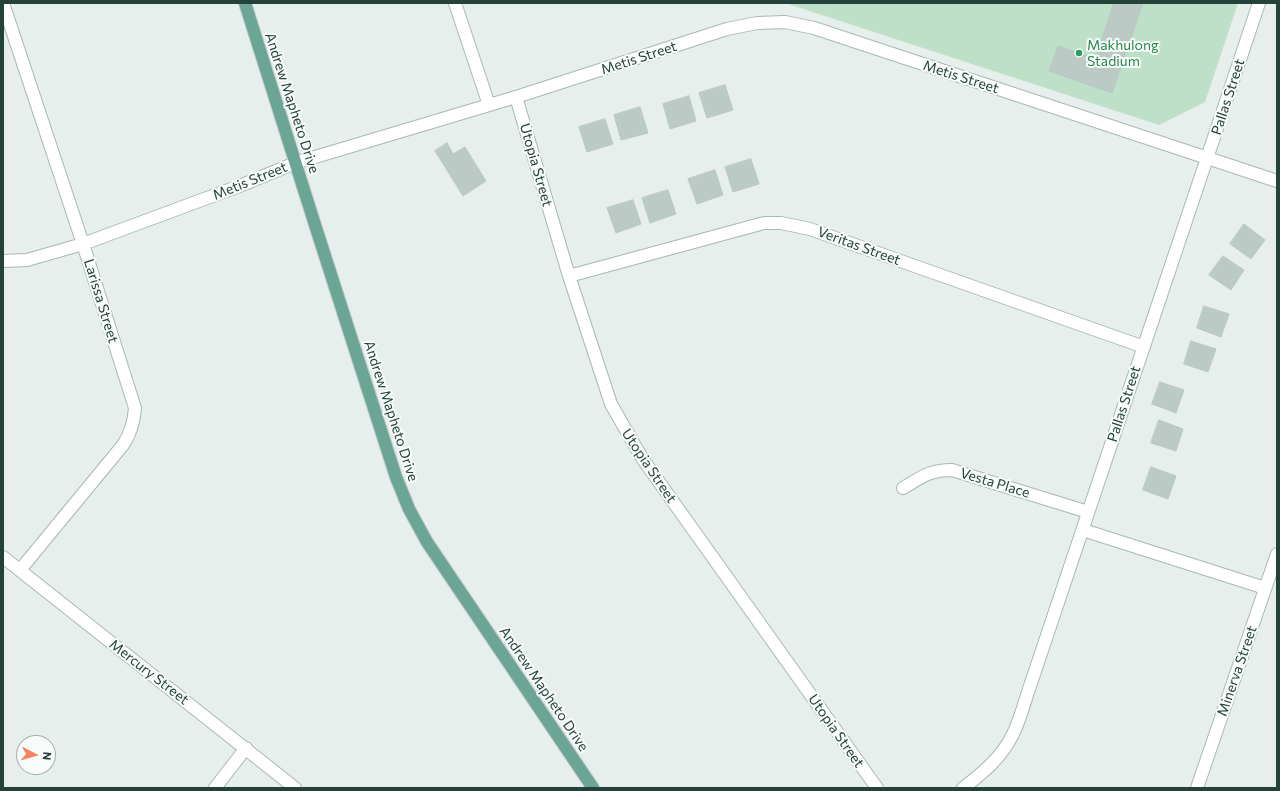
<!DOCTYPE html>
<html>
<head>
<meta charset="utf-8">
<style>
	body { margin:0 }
	#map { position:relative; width:1280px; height:791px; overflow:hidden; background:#e6efeb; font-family:Commissioner,sans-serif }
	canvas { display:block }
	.frame { position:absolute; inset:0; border:4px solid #24423a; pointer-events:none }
	.north { position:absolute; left:16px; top:735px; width:40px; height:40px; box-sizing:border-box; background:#f7fbf9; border:1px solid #a3b1ad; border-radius:50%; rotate:96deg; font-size:11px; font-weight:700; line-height:16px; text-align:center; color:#24423a }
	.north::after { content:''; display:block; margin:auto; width:14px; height:18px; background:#f4845f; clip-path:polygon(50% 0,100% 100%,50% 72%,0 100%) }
</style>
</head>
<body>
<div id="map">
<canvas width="1280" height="791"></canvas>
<div class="frame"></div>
<div class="north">N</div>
</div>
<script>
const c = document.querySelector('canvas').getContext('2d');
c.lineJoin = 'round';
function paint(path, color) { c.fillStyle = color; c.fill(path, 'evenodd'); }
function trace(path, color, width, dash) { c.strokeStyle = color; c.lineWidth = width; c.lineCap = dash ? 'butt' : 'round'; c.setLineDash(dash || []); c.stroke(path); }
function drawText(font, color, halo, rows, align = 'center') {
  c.font = font + ' Commissioner,sans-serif'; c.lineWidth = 4; c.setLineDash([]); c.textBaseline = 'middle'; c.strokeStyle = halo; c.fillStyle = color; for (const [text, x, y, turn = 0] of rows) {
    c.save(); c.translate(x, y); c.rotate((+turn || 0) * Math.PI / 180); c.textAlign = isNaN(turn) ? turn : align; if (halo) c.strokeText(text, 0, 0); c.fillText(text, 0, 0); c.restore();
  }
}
const green = new Path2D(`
	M785,3H1238L1205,102L1159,125Z`);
const building = new Path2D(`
	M1114,3H1143L1112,93L1049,71L1058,46L1095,59Z
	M725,85L733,110L707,118L699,93Z
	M689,96L696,121L670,129L663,104Z
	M640,107L648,133L621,140L614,115Z
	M605,119L613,144L587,152L579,127Z
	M447,143L453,154L465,147L486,181L463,196L435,151Z
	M751,159L759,184L733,192L725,167Z
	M715,170L723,195L697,204L688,179Z
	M668,190L676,214L650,223L642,198Z
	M633,200L641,224L616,233L607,208Z
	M1244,224L1265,240L1251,259L1230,244Z
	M1223,256L1244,270L1231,290L1209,275Z
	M1204,306L1229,314L1221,337L1197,328Z
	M1191,341L1216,349L1208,372L1184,364Z
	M1160,382L1184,390L1176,413L1152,404Z
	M1159,420L1183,429L1176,451L1151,443Z
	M1151,467L1176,476L1168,499L1143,490Z`);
const minor = new Path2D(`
	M3,3L83,244L135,408C134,422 131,433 123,445L20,570
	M455,3L489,105
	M516,97L569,276L611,404L642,458L877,788
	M3,261L27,260L83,244L242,185L295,163L516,97L727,29L757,23L785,22L814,28L1277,181
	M569,276L764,223H781L810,229L1144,347
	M903,488C922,477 929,470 952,470L1088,512
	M1083,530L1265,588
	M3,557L295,788
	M215,788L246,748
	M963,788C983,773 1002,757 1013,734C1019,722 1023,708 1027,695L1259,3
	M1197,788L1277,554`);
const major = new Path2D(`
	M245,3L316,228L396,477L409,509L427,542L593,788`);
const markers = [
	[1079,53,4,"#2e9e5b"]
];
const leisureNames = [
	["Makhulong",1087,45],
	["Stadium",1087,61]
];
const streetNames = [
	["Metis Street",639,58,-18],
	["Metis Street",961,77,18],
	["Pallas Street",1228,97,-72],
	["Andrew Mapheto Drive",292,103,72],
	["Utopia Street",536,165,74],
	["Metis Street",250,181,-22],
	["Veritas Street",859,246,20],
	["Larissa Street",101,301,73],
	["Pallas Street",1124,404,-72],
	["Andrew Mapheto Drive",391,411,72],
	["Utopia Street",649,466,56],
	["Vesta Place",995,483,17],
	["Minerva Street",1237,671,-71],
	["Mercury Street",149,672,38],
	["Andrew Mapheto Drive",544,689,56],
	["Utopia Street",836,731,55]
];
paint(green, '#bfe0c8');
paint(building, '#bbcac4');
trace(building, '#b8c9c2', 1);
trace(minor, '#a8b8b2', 14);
trace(major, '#c2cac8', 14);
trace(minor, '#fff', 12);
trace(major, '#6aa596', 12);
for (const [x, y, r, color] of markers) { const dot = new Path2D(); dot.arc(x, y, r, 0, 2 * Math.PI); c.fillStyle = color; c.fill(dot); trace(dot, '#f7fbf9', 1.5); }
drawText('14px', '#27864d', '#f7fbf9', leisureNames, 'left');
drawText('14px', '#24423a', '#f7fbf9', streetNames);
</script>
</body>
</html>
